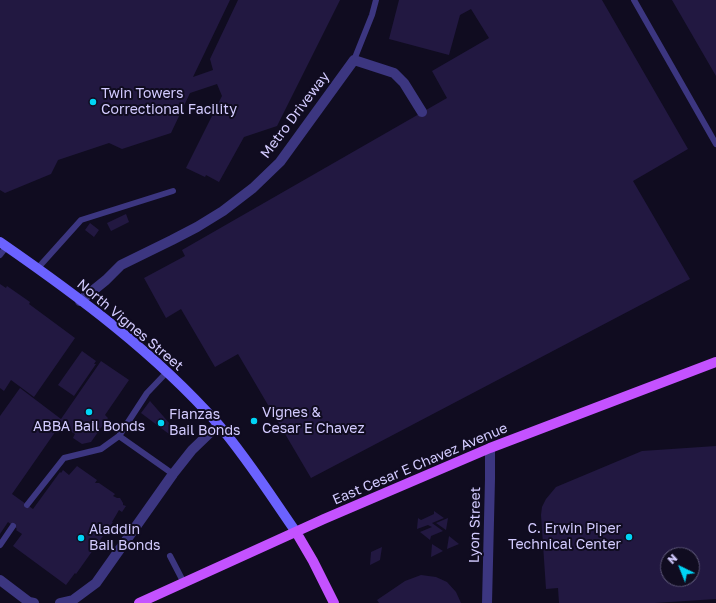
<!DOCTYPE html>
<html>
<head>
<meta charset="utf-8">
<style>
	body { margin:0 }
	#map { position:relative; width:716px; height:603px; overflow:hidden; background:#100c20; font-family:"Golos Text",sans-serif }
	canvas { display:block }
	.north { position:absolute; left:660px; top:547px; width:40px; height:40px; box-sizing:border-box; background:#100c20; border:1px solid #5e5879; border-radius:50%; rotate:317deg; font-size:11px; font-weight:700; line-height:16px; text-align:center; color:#d3cbff }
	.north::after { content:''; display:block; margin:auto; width:14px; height:18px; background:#00d5f6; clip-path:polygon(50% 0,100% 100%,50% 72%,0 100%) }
</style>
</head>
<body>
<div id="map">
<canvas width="716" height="603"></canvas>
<div class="north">N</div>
</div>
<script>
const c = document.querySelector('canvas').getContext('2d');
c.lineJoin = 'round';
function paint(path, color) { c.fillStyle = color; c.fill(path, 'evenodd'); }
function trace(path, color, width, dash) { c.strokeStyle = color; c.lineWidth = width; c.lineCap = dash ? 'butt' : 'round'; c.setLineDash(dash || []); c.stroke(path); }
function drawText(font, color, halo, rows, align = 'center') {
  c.font = font + ' "Golos Text",sans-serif'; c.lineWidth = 4; c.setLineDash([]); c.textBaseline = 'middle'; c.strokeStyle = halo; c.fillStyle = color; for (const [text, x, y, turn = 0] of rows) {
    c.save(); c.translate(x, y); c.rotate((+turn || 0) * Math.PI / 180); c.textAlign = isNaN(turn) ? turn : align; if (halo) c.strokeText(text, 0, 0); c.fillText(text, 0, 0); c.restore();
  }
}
const building = new Path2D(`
	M0,0H230L193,77L213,70L210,59L238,0H340L277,126L244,137L219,182L206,175L205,177L186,168L222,96L217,84L190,93L171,133L122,149L109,143L58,160L51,174L5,193L0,190Z
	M399,0H602L688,149L633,181L690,279L311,478L238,354L215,367L181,309L166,318L144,278L185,256L182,250L447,98L432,71L489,38L471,9L460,15L449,55L389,39Z
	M672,0H716V76Z
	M126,214L129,222L111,231L107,223Z
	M90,223L99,230L94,237L85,230Z
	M0,284L6,288L7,286L30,302L29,304L75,338L34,397L11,380L4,391L0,388Z
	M82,351L96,361L94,364H96L74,396L58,385Z
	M101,361L129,380L105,415L108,418L91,442L82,444L73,438L75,434L60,425L12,494L33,509L60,472L61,473L63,470L69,475L77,466L97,480L95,483H99L115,494L113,496L117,498H120L123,503V505L126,506L122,512L119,510L112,522H113L76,574L75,573L66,585L13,546L22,534L16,530L17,529L8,522L0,534V416L20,388L61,419Z
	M150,401L177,432L173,437L141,413Z
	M716,446V599L655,603H559L558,588L546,589L541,515L542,507L546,499L556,487L642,451ZM668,555H692V579H668Z
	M434,511L444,518L432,523L443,531L431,536L430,540L420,532L432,527L428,525L417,529L418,518L421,520L434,514Z
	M448,518L446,530L436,523Z
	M449,536L459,544L447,549Z
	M432,544L443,551L431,557Z
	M382,547L380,560L370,565L371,552Z
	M421,575L436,577L447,582L456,592L461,603H379L377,600L405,581Z`);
const service = new Path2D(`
	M634,0L716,144
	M354,60L372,15L376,0
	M0,255L7,246
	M37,269L81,220L173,191
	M119,436L173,474
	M27,505L64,458L101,449L119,436L147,393L167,372
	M0,545L13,526
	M170,556L184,583`);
const minor = new Path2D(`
	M80,301L106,280L121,265L172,240L197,227L223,211L253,188L280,162L354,60L394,73L404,83L422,112
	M0,580L29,602L34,603
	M60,603L73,600L96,583L173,474L192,450L218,425
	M487,603L490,479V448`);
const secondary = new Path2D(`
	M0,242C78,296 155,353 218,424C247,458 271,496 296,532`);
const primary = new Path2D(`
	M296,532L313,561L334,603
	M139,603L324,519L490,448L716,362`);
const markers = [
	[93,102,4,"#00d5f6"],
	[89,412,4,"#00d5f6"],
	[254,421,4,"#00d5f6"],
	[161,423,4,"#00d5f6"],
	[629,537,4,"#00d5f6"],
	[81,538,4,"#00d5f6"]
];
const poiNames = [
	["Twin Towers",101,94],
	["Correctional Facility",101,110],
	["Vignes &",262,413],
	["Cesar E Chavez",262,429],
	["Fianzas",169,415],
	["Bail Bonds",169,431],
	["ABBA Bail Bonds",89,427,"center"],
	["C. Erwin Piper",621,529,"right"],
	["Technical Center",621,545,"right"],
	["Aladdin",89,530],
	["Bail Bonds",89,546]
];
const streetNames = [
	["Metro Driveway",295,115,-53],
	["North Vignes Street",130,325,40],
	["East Cesar E Chavez Avenue",420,464,-23],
	["Lyon Street",475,525,-89]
];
paint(building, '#221841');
trace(service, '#3c3680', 6);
trace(minor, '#3c3680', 10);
trace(secondary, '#6b62ff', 10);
trace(primary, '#c452ff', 10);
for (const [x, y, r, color] of markers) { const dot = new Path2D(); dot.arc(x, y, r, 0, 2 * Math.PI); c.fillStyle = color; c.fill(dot); trace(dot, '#100c20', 1.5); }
drawText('14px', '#d3cbff', '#100c20', poiNames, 'left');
drawText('14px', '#d3cbff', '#100c20', streetNames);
</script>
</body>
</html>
